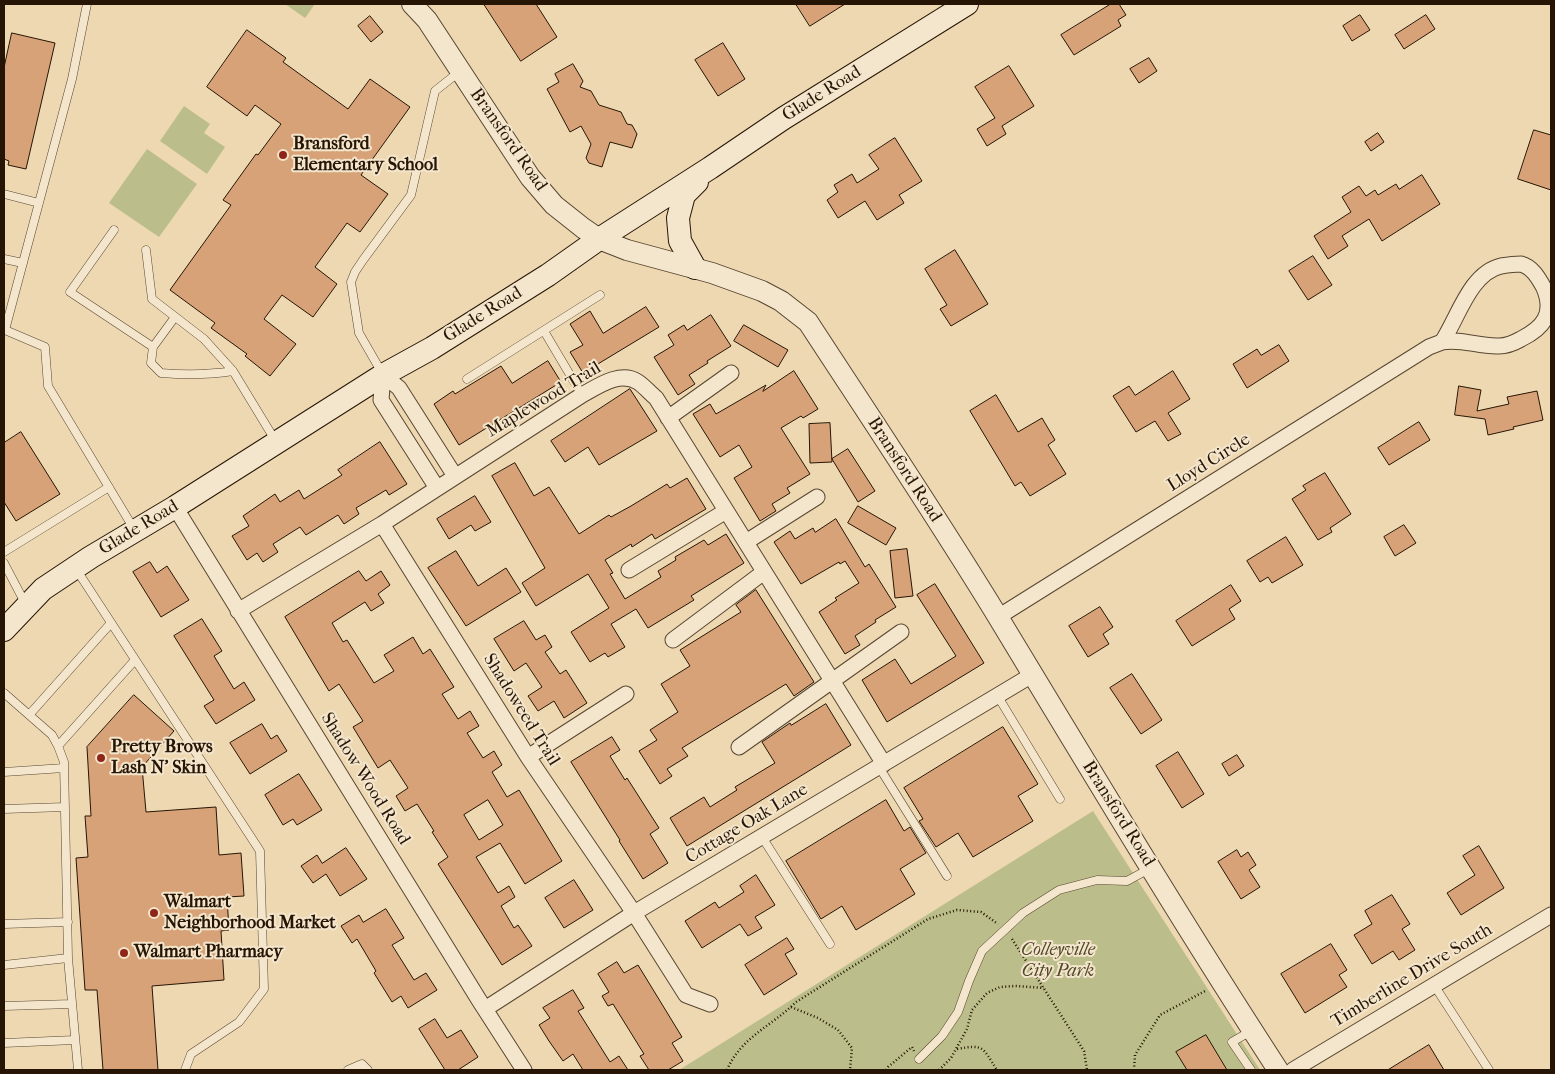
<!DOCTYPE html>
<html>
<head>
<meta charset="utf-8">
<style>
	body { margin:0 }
	#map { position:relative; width:1555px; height:1074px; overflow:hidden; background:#eed8b2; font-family:"IM FELL French Canon",serif }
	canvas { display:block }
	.frame { position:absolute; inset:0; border:5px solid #261504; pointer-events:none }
</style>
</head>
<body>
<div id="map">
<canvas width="1555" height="1074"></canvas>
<div class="frame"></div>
</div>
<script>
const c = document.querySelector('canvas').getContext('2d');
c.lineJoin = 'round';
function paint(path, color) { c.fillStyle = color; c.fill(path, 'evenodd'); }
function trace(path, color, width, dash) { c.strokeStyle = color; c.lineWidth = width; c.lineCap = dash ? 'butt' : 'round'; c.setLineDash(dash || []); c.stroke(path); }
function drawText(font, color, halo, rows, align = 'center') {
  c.font = font + ' "IM FELL French Canon",serif'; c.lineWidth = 4; c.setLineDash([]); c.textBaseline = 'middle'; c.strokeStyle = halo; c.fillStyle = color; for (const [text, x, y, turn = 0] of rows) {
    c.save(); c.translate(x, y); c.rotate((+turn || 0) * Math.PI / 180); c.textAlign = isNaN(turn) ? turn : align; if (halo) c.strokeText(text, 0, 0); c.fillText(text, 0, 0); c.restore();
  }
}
const green = new Path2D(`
	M285,4H315L305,18Z
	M184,106L210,124L204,133L225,147L207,174L160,141Z
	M147,149L197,184L159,237L109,203Z
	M1093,811L1260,1070H679Z`);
const building = new Path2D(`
	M484,4H536L557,37L521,61Z
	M796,4H845L810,26Z
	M1111,4H1119L1126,15L1118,20L1121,26L1074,55L1061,35Z
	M1360,15L1370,30L1352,41L1343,26Z
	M1426,15L1435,29L1404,49L1395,35Z
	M370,16L383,32L371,42L358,26Z
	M247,30L286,58L283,62L348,109L370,79L410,107L361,175L388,194L360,232L347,223L315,267L337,284L313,317L282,295L264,319L296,344L270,376L245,356L247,354L211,328L215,323L170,290L231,205L223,200L256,154L258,155L281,124L255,105L247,116L207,87Z
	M12,33L55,43L26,169L8,165L9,161L4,159V68Z
	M723,43L745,79L718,96L695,60Z
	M1149,58L1157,71L1139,83L1130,69Z
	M573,64L583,81L580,87L591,91L599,105L621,112L627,124L632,125L637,134L632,148L610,142L602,167L589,163L586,158L591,144L581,126L570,132L547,89L559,82L555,74Z
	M1009,66L1034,106L1002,126L1006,134L987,146L977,129L995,118L975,87Z
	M1534,130L1551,135V190L1518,179Z
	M1378,133L1384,142L1371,151L1365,142Z
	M895,138L922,181L899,195L904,203L877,220L865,201L838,218L827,200L838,192L834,185L852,174L857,183L879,169L869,155Z
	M1422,175L1440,204L1382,241L1369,219L1342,236L1348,246L1328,259L1314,236L1351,212L1342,197L1359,186L1366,196L1375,190L1378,195L1396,184L1399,189Z
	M955,250L988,304L951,326L940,309L947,305L925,269Z
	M1313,256L1332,285L1308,300L1289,271Z
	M646,307L659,327L583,373L570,352L583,345L570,324L590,311L603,333Z
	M711,315L731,346L707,361L708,363L689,375L695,384L678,395L654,357L674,345L668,335L684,325L687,330Z
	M744,325L788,350L778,367L734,341Z
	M1279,345L1289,361L1247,388L1233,364L1257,349L1261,355Z
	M548,361L561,382L459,445L434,404L453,391L455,394L501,366L512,383Z
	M794,371L818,409L803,418L801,416L781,428L810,474L787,488L790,493L772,504L776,511L760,521L734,478L752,467L739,445L720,457L693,414L710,404L716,414L766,385L763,391Z
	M1173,371L1190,399L1168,413L1181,434L1168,441L1155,421L1136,432L1113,396L1129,386L1135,395Z
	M1459,386L1481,390L1477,411L1509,404L1507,397L1537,391L1543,420L1513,427L1514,429L1488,435L1485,419L1455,415Z
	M630,389L657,431L599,465L588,447L565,462L551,441Z
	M996,395L1018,432L1042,418L1055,440L1048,445L1066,474L1030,496L1021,482L1015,486L970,411Z
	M1419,422L1430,440L1389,465L1378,448Z
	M830,423L832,462L810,463L809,424Z
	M21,432L60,494L16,521L4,502V443Z
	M380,442L407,484L389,495L386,490L356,508L359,514L344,524L338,515L306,535L300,527L273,544L278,552L263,562L257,553L247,560L232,536L249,526L243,516L275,494L280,502L299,490L304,499L342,475L338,470Z
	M848,449L875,491L858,502L832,459Z
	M515,463L534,496L549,487L579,534L609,515L611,517L631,506L667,484L670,488L687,478L706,509L655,539L652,534L632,547L631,544L605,560L613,573L610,574L625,599L661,577L658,571L676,560L675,557L704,540L708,545L726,534L744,563L691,596L694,600L648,628L636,609L611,624L625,647L608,657L605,653L590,662L571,632L609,608L588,574L536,606L522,583L545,568L492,476Z
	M1325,473L1351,514L1330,528L1332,532L1318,540L1292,499L1306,490L1303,486Z
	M475,496L491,522L475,531L471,525L449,539L437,519Z
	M858,506L896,528L886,545L848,523Z
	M836,519L865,567L869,564L896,607L875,620L876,622L855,636L860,645L845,654L819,612L837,600L835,598L859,583L845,561L840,564L839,562L801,584L774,542L790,531L795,539L813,528L815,532Z
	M1404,525L1416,543L1395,556L1384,537Z
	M1286,537L1303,565L1272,583L1268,577L1260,582L1247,561Z
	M907,549L913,596L895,598L890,551Z
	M456,551L478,586L506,568L521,592L466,626L428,568Z
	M150,562L157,573L167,566L189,600L161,617L133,572Z
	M359,571L366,581L381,571L390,585L378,594L384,603L371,611L365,602L332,623L343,642L347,640L374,683L394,671L384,655L413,637L423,654L430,649L454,687L442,694L458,719L470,711L479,726L467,733L483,758L494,751L502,765L492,772L507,797L519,790L562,861L525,884L500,843L476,857L498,893L509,886L515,897L501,906L514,928L518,925L532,946L502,965L438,864L448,857L432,832L434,831L417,804L405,811L396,796L408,788L390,760L378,768L353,727L363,721L339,684L329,691L285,617ZM488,800L503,825L479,840L464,815Z
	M935,584L984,663L887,722L862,680L895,659L911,684L956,656L917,595Z
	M1231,585L1241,601L1229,609L1235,619L1192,646L1176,621Z
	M756,590L814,682L794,696L786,684L682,748L688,756L667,769L672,776L660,784L639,751L657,740L650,730L678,712L661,684L690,666L680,650L741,612L736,605Z
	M1100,607L1113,627L1103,634L1109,644L1088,657L1069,626Z
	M202,619L222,651L214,656L234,689L244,682L255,700L216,724L204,706L214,700L174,636Z
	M524,621L536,640L545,635L552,647L545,652L560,674L566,670L587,703L564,718L554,701L538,711L528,696L542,687L526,663L514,671L494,639Z
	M1132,674L1162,720L1141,734L1110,688Z
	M134,695L174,731L142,767L146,812L216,807L219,855L241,853L244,896L227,897L229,930L221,931L224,980L152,986L158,1070H103L97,990H85L76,858L88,857L85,816H91L87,747Z
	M826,704L851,745L687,846L670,818L704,797L710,807L737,790L735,787L775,763L762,742L790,723L791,725Z
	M262,724L271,739L277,735L287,751L250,774L230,743Z
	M1003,727L1038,784L1018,796L1033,821L973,857L958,833L936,847L919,821L923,819L904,788Z
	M612,737L620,750L610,756L625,780L627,778L659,828L650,834L668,863L643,879L619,841L620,840L571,762Z
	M1178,752L1204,794L1182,808L1156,766Z
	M1237,755L1244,766L1229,776L1222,764Z
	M299,774L322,810L297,825L293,819L283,825L265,795Z
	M886,800L904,831L910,827L926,853L900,869L915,894L856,930L842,906L821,919L786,861Z
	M1479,846L1504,888L1461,915L1447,893L1475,875L1463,856Z
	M346,848L367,879L340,896L326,874L313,883L301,866L317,855L322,863Z
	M1237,850L1241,857L1248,852L1256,865L1249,870L1260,887L1241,899L1218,862Z
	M756,875L775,905L755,917L762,928L748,936L740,924L702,948L685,921L715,902L719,908L744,892L740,886Z
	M574,880L593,910L564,928L545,898Z
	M1392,895L1410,924L1402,929L1415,950L1399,960L1393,951L1372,964L1354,935L1372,924L1365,911Z
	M386,909L404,938L392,945L414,980L426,973L437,990L408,1008L401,996L392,1002L374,973L376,971L357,939L352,943L341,926L359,915L363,922Z
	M787,938L794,949L785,954L797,974L764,995L745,965Z
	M1331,944L1347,970L1339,975L1347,987L1305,1013L1281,974Z
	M617,962L624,973L638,965L682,1037L672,1043L683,1061L668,1070H649L640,1056L644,1054L613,1004L608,1006L602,996L609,992L598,974Z
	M573,990L584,1008L578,1011L610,1062L619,1056L628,1070H583L573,1054L563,1061L549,1041L539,1025L550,1018L543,1008Z
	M435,1019L447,1038L461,1030L478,1057L458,1070H445L419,1029Z
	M1206,1035L1227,1070H1187L1176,1052Z
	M1429,1045L1444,1070H1388Z`);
const path = new Path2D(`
	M1012,939L1084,1051L1087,1070
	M791,1007L818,1018L838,1030L852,1048L850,1070
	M957,1049C985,1044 982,1047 997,1070
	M727,1070C741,1037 772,1026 796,1002L928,919L957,910L981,912L998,924
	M886,1070L888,1067L912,1047L914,1051
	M939,1070L951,1058L967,1029L972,1010L987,993L1000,987L1015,986L1044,988
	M1134,1070L1135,1055L1160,1015L1207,990`);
const service = new Path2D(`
	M87,4L72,79L5,330L45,347L48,386L134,529
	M4,194L39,203
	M114,230L70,292L153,347L175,317
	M146,250L152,299L204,339L233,371L275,440
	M4,259L23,263
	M544,331L582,395
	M153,347L151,363L161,373C186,375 208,375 233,371
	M382,373L359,333L351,282L355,272L363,260L411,195L435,91L459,72
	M467,379L600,295
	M4,552L109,487
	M4,563L25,603
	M76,569L260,851L264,989L239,1022L191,1054L185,1070
	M4,693L52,735L58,746L64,762L68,958L78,1070
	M997,695L1060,799
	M29,715L111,623
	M58,746L135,660
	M879,767L947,876
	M4,772L64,768
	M4,809L65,807
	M762,837L830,944
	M4,924L68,922
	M4,965L68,958
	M1434,985L1489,1070
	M4,1006L72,1004
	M4,1043L75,1040
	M919,1059L942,1036L958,1012L969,981L982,951L1023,913L1059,890L1097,880L1127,881L1149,869
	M348,1070L362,1064L368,1070
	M1251,1070L1232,1042L1251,1031`);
const minor = new Path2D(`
	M1521,264C1532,267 1538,277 1544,288C1555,314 1543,328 1521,339C1514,343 1507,346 1499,346C1479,347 1461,338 1442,342C1458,318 1470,273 1501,266C1507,265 1514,264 1521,264Z
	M383,375L381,400L437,488
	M383,375L399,388L455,476
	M668,418L731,373
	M175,507L479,1000L524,1070
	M382,524L528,757L634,913L686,995L710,1004
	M746,542L817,497
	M629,570L726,511
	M238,611L382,524L582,395C597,387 620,370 638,382C644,386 650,393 656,398L884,764
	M998,617L1429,347L1442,342
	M673,640L764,572
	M739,747L901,632
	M528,757L626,694
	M485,1009L634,913L1032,675
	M1293,1070L1551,915`);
const tertiary = new Path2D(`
	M412,4L427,20L530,177L554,205L583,228L599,239L627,250L712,273L762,291L781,301L808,322C872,420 937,517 998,617C1090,769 1181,921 1278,1070`);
const secondary = new Path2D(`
	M695,268L680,241L678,218L684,195L697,182
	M4,630L43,589L91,557L175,507L383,375L432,348L548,275L599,239L710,168L784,118L967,4`);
const markers = [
	[283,155,5,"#8f2418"],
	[101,758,5,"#8f2418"],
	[154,913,5,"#8f2418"],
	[124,953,5,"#8f2418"]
];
const streetNames = [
	["Glade Road",822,94,-32],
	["Bransford Road",508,140,55],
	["Glade Road",483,315,-32],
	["Maplewood Trail",544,400,-31],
	["Lloyd Circle",1209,463,-32],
	["Bransford Road",904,470,57],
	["Glade Road",139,528,-31],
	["Shadoweed Trail",521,710,58],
	["Shadow Wood Road",365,779,58],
	["Bransford Road",1118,814,58],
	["Cottage Oak Lane",747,824,-31],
	["Timberline Drive South",1412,976,-31]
];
const poiNames = [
	["Bransford",293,145],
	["Elementary School",293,166],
	["Pretty Brows",111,748],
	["Lash N' Skin",111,769],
	["Walmart",164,903],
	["Neighborhood Market",164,924],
	["Walmart Pharmacy",134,953]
];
const parkNames = [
	["Colleyville",1058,951],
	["City Park",1058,972]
];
paint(green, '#bbbe8a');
paint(building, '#d7a277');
trace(building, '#261504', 1);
trace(service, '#584630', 9);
trace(minor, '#584630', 17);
trace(tertiary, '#584630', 22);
trace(secondary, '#261504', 24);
trace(path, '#261504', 2.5, [1, 2.5]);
trace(service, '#f4e6cd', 8);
trace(minor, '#f4e6cd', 15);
trace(tertiary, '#f4e6cd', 20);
trace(secondary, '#f4e6cd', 22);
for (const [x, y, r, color] of markers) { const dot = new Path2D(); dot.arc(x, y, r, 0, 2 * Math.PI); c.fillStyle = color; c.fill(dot); trace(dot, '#f4e6cd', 2); }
drawText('18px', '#261504', '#f4e6cd', streetNames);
drawText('bold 18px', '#261504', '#f4e6cd', poiNames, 'left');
drawText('italic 18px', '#53482c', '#f4e6cd', parkNames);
</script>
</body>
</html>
